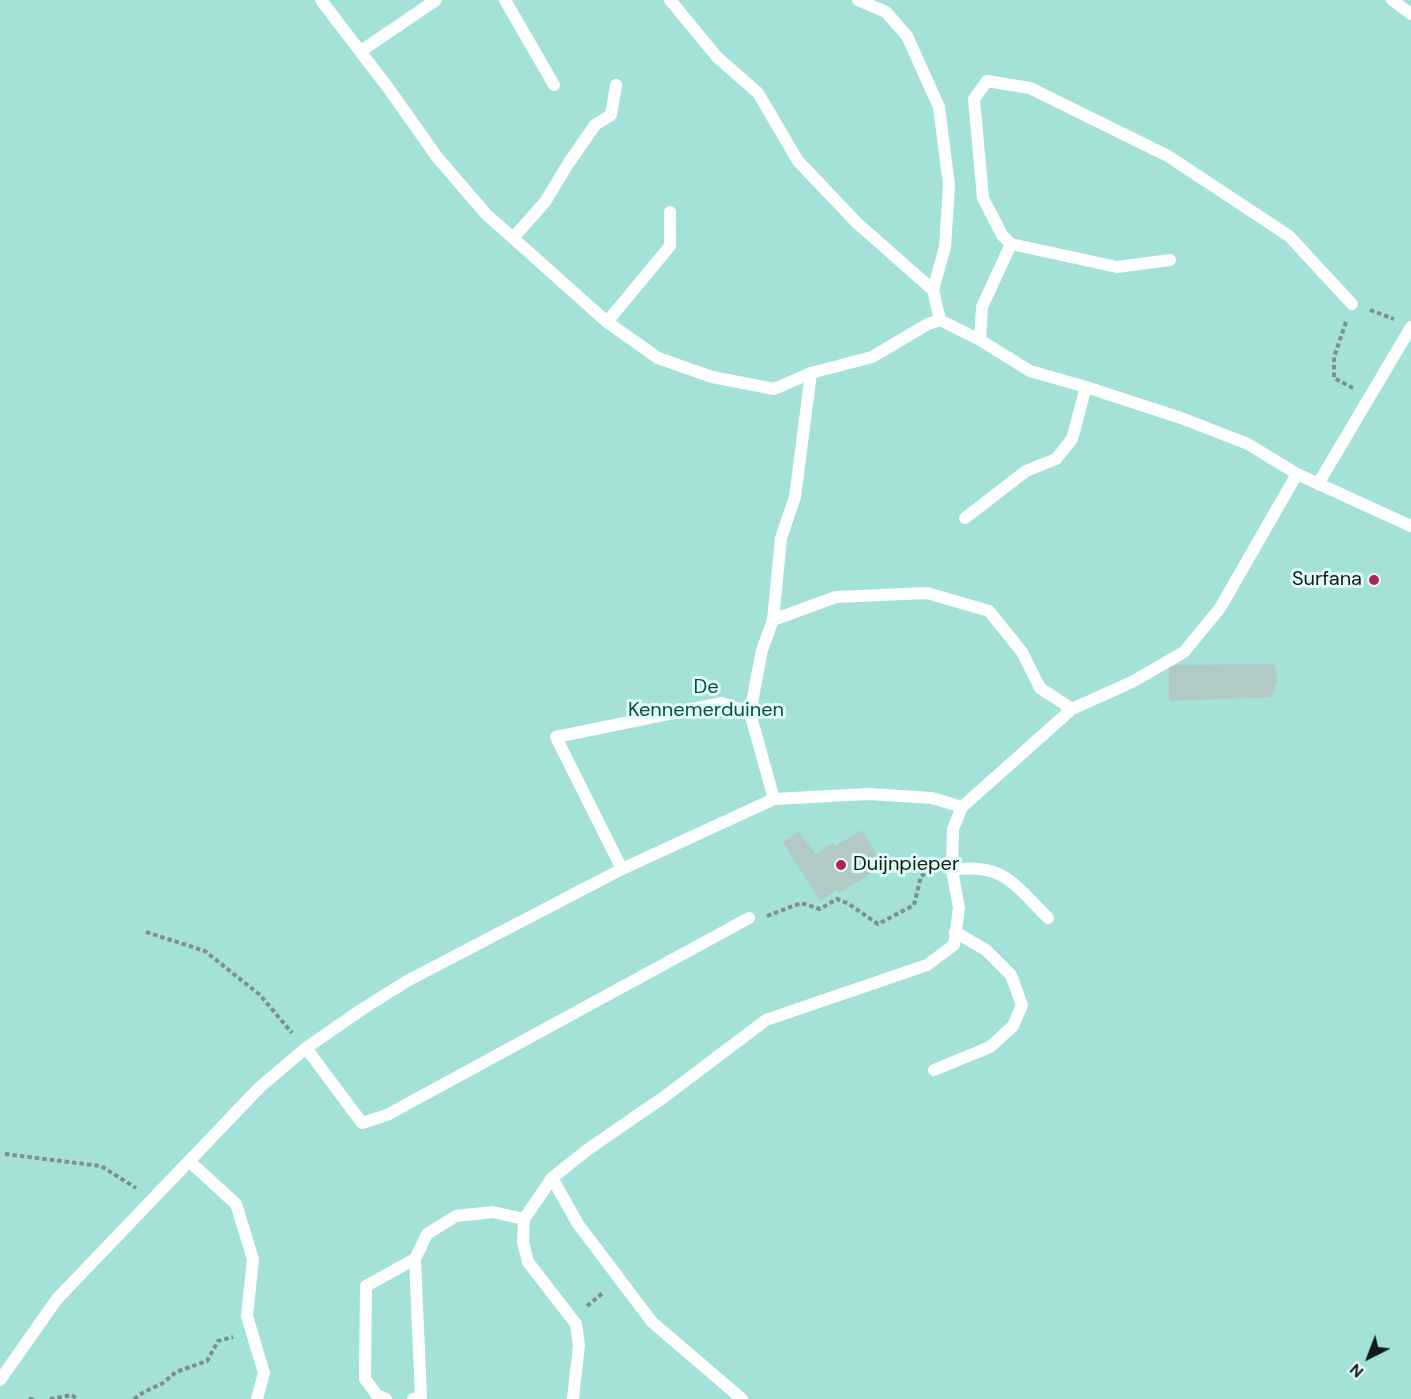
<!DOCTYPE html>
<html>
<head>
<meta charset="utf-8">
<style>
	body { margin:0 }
	#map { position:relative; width:1411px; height:1399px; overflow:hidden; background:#d5efeb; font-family:"DM Sans",sans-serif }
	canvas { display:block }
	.north { position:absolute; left:1339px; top:1327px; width:60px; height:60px; -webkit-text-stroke:4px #e2fdf9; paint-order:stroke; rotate:222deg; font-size:16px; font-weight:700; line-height:24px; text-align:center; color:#101a19 }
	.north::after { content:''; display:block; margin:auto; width:21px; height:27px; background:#101a19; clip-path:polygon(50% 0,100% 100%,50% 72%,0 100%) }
</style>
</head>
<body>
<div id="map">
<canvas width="1411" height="1399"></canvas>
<div class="north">N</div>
</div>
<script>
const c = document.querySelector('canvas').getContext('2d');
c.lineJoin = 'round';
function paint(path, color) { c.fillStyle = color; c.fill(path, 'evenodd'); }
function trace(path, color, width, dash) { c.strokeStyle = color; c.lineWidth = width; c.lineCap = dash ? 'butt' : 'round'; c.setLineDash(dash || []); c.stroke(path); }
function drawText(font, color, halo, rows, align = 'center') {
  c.font = font + ' "DM Sans",sans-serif'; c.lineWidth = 6; c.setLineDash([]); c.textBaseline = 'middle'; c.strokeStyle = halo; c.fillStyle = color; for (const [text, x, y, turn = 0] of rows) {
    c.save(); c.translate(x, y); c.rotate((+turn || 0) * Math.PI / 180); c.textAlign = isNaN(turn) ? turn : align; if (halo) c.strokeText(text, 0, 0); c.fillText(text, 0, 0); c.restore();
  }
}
const green = new Path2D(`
	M0,0H1411V1399H0Z`);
const building = new Path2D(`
	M1273,664L1278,678L1272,697L1169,701V665Z
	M862,830L884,866L839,893L837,890L820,901L783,842L799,831L815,854L833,843L835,846Z`);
const path = new Path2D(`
	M1370,310L1394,319
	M1346,322L1334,357V378L1353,388
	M767,916L801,903L820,909L837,899L849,904L878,924L914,905L921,876L933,869
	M146,932L205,951L260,995L292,1033
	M5,1154L101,1166L136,1188
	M587,1306L604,1292
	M29,1399H35
	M50,1399L72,1395L77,1399
	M134,1399L144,1392L163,1383L176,1372L207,1361L218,1341L233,1337`);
const service = new Path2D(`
	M321,0L389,89L437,157L486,214L607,322L658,358L712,377L774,389L811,373L872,357L928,324L940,320L980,340L1030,371L1086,387L1181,418L1248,444L1297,474L1411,526
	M505,0L554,85
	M670,0L717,57L758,93L798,161L857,223L933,290L940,320
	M858,0L886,12L907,36L939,107L949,185L945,247L933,290
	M1392,0L1411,14
	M361,51L436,0
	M513,238L545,202L568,164L595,125L611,115L616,85
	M1011,244L1117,267L1170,260
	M607,322L670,246V212
	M980,340L982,307L1011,244L1002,235L983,198L974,99L987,81L1030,88L1168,156L1289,236L1352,304
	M1318,484L1411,327
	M965,518L1026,471L1056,459L1072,439L1086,387
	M773,620L836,597L927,593L989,611L1022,652L1040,688L1072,709
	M962,807L1072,709L1132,682L1184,652L1220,608L1297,474
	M622,869L556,737L722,703L750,713
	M952,870C1003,862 1015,885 1048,918
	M306,1048L362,1123L387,1115L749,918
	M934,1070L990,1047L1013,1026L1022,1005L1011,975L986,950L955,932
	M189,1161L236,1204L253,1259L247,1316L264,1373L257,1399
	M552,1178L578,1224L652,1322L742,1399
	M0,1380L57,1299L260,1087L306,1048L361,1010L407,981L622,869L774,799L750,713L762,650L773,620L781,538L795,497L811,373
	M386,1399L377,1395L365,1379L366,1286L415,1259
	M413,1399L421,1397L415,1259L427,1234L456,1216L493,1212L524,1219
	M573,1399L579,1345L576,1324L528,1262L523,1242L524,1219L552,1178L587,1150L664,1097L766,1020L927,965L954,945L959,908L952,870L953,829L962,807L932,798L869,794L774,799`);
const markers = [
	[1374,580,6,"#b0225a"],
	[841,865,6,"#b0225a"]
];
const poiNames = [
	["Surfana",1362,580],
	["Duijnpieper",853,865,"left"]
];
const parkNames = [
	["De",706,688],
	["Kennemerduinen",706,711]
];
paint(green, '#a3e1d9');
paint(building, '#b1cac6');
trace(path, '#7d908e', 4, [4.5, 3]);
trace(service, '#fff', 12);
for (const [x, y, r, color] of markers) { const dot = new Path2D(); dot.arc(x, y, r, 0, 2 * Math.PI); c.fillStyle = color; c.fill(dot); trace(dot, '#e2fdf9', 2); }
drawText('20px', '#101a19', '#e2fdf9', poiNames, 'right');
drawText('20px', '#064d47', '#e2fdf9', parkNames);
</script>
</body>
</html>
